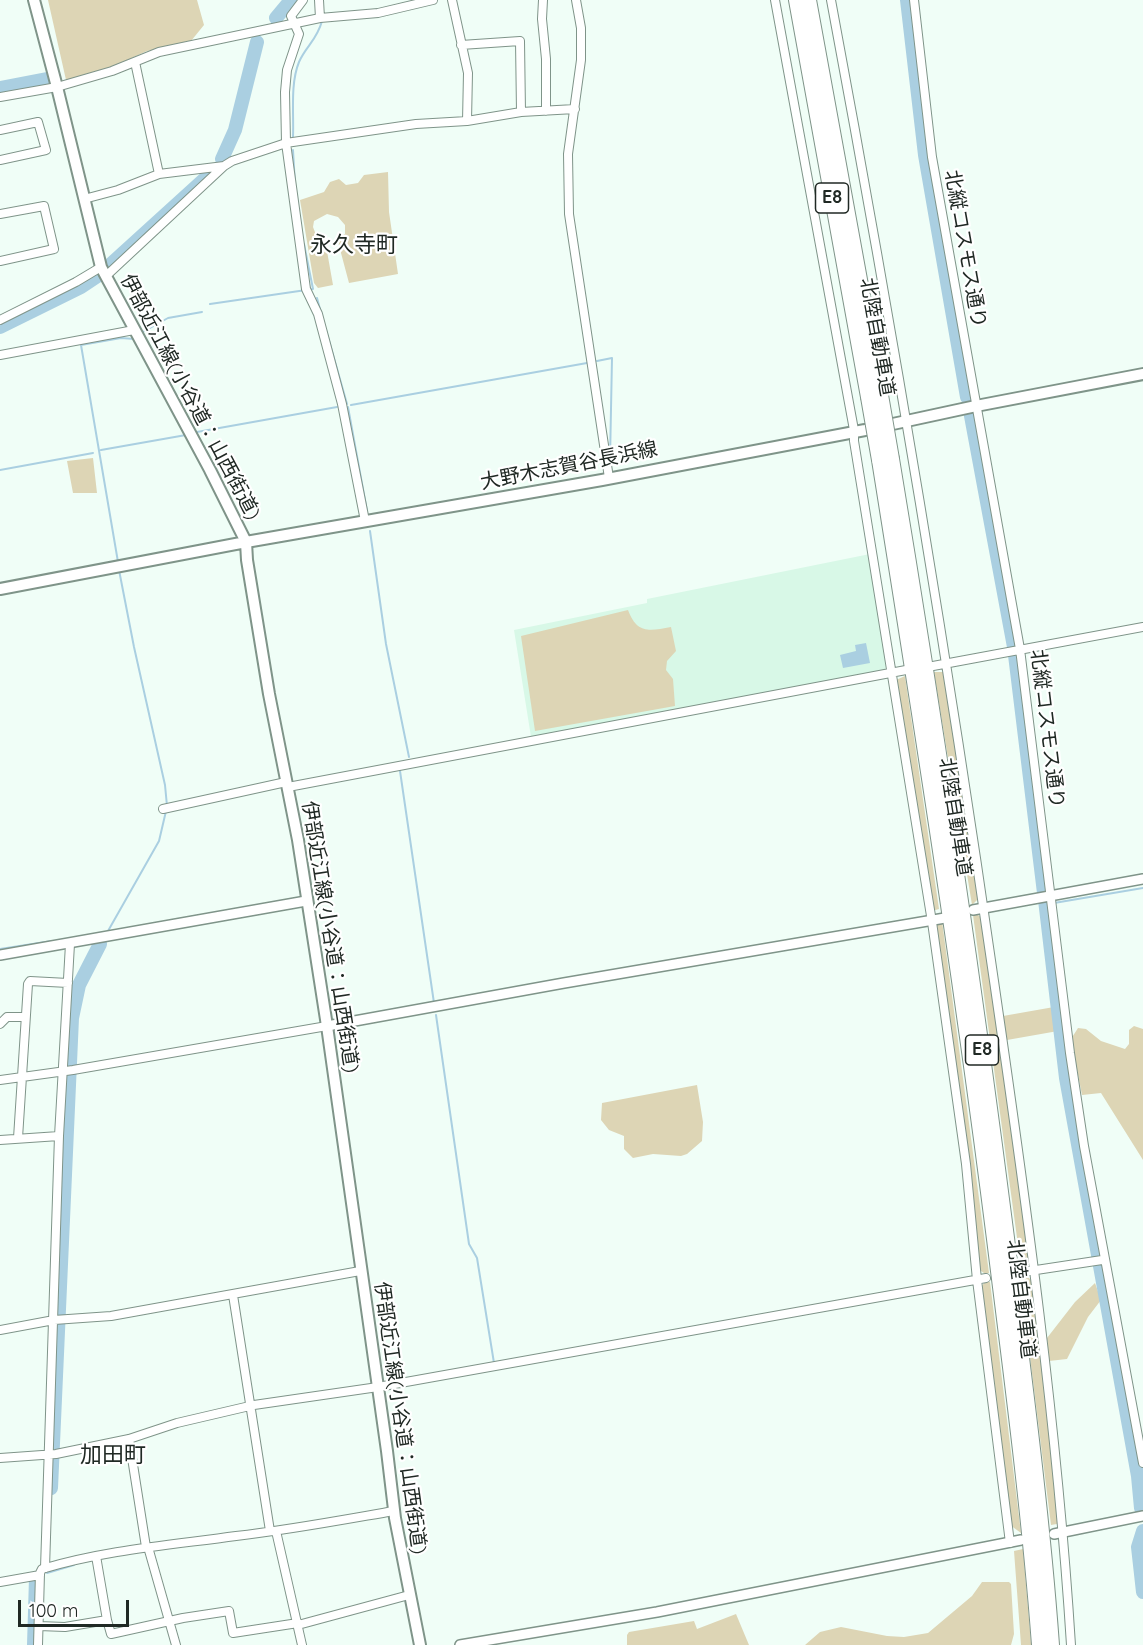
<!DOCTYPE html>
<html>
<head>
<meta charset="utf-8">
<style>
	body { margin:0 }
	#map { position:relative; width:1143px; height:1645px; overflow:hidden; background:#f0fef7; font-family:Quicksand,sans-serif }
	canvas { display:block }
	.scale { position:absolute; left:18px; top:1600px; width:111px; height:27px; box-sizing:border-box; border:3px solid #202924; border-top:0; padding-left:8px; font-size:18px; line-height:21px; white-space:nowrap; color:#202924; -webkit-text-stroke:4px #fff; paint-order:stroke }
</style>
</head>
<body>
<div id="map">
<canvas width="1143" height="1645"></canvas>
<div class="scale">100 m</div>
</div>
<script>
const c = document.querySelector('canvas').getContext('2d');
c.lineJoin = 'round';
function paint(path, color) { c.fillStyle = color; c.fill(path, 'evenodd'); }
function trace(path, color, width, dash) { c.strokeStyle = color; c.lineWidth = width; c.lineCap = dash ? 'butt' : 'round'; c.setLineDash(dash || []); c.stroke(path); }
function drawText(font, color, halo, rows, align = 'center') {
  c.font = font + ' Quicksand,"Noto Sans JP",sans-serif'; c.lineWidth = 4.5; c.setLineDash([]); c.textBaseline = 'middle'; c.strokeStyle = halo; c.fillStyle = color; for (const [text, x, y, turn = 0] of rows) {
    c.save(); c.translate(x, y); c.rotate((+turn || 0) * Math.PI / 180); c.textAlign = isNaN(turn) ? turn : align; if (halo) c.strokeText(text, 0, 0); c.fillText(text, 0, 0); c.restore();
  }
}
const built = new Path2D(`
	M870,554L886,667L884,672L531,737L514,630L647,603V599Z`);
const green = new Path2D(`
	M48,0H197L204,25L191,41L147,51L105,70L66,80Z
	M388,172L389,212L398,274L349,283L337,238L345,234V225L338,217L327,214L314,221L313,227L318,240H325L333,285L318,288L314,283L300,200L324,192L330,182L339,179L346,185L358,183L364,175Z
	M93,458L97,493H73L67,461Z
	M628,610C637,634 649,631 671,627L676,651L667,661L666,670L673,679L675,706L535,731L521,636Z
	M934,672H945L979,898L972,905Z
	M905,676L939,909L932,911L896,680Z
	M973,915H978L982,918L1029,1259L1025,1266L1021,1267Z
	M942,921L989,1273H984L978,1269L935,924Z
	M1054,1007L1058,1031L1007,1040L1003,1016Z
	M1134,1026L1143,1029V1160L1101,1093L1082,1095L1071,1039L1078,1028L1086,1029L1101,1041L1125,1049L1129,1044V1030Z
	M697,1085L703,1122L702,1141L687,1154L681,1156L653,1154L633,1158L624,1149V1136L609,1130L601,1120L602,1103Z
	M1027,1276L1032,1281L1060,1515L1057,1524L1051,1525L1020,1277Z
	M985,1282H990L1021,1533L1010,1525L981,1287Z
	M1095,1283L1101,1300L1088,1317L1067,1359L1049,1361L1047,1338L1075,1302Z
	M1023,1549L1031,1643V1645H1021L1014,1551Z
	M982,1582H1009L1011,1584L1014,1634L1011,1645H805L820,1632L841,1627L887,1636L904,1637L928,1633L972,1596Z
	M736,1614L749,1645H627V1635L629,1632L694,1621L697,1629Z`);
const water = new Path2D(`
	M866,643L870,663L843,668L840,655L856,651L855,645Z`);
const stream = new Path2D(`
	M293,137C294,114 290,84 299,62C306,46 317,40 322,21
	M293,150L295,185
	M317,298L321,313
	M210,304L313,289L304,244
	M326,330L347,404
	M141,333L168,318L202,312
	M597,361L612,358L610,460
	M351,405L587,363
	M348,407L367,511
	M197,432L337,407
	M101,450L186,435
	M0,470L93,453
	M370,531L386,644L409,757
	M118,562L81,345L121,338L134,339
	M119,570L134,647L165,785L167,806
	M400,771L434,1003
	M1054,903L1143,888
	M108,931L159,841L166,811
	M0,949L52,941
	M436,1015L469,1244L477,1258L494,1363
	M47,1573L74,1565`);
const river = new Path2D(`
	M907,0L925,155L967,397
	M276,18L291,0
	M0,88L48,79
	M222,159L235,130L257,42
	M0,327L81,287L99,275L208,176
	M971,416L1014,647L1044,893
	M1045,900L1066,1078L1138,1476L1141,1508
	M51,1488L72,1018L79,985L100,944
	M1143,1531L1138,1547L1143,1592
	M34,1645L36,1578`);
const minor = new Path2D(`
	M303,0L291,16L299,34L287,70L285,92L286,143L306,289L318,314L342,404L365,521
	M319,0L320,18
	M543,0L542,19L546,59V111
	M576,0L581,28V60L568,154L569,214L609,478
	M775,0L854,430V441L932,922L966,1164L977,1280L1010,1543
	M831,0C892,326 947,653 994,981C1026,1201 1057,1423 1071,1645
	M914,0L932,157L1020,649L1070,1053L1084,1146L1143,1463
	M461,45L520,41L521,112
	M135,62L159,174
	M0,97L57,87L112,71L159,52L320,18L378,13L433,0
	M467,121L521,112L575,109
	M0,130L38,122L46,150L0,160
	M84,199L118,190L159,174L224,166L232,161L286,143L416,124L467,121L468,73L452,0
	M0,214L44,206L54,249L0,261
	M106,276L224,166
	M0,320L76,282L101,267
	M0,355L134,330
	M933,666L1143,627
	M288,787L906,670
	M163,809L286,782
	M0,1024L7,1017H25
	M0,1080L73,1070L327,1026
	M18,1138L28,984L30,981L68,983
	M0,1140L59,1136
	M1023,1272L1102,1260
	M233,1295L270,1531
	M0,1330L54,1320L111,1316L360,1271
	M129,1439L146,1547
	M0,1458L56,1454L129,1439L177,1423L254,1405L378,1387L986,1278
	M276,1531L302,1645
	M148,1547L176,1645
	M96,1556L107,1620
	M45,1568L59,1136L70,944
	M0,1582L40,1575
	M298,1625L409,1595
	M39,1626L65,1627L107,1620L111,1634L183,1618L229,1611L233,1633L298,1623
	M38,1645L40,1573L42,1569C105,1550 171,1545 236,1536C289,1530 342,1520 394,1511`);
const tertiary = new Path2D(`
	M973,910L1143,879
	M0,955L306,901
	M327,1026L564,983L945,918
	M1054,1534L1143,1516
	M460,1645L657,1612L1021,1540`);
const secondary = new Path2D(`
	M34,0L57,87L101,267L210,470L246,542L247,560L269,694L298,840L327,1026L387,1451L395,1518L420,1645
	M0,589L246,542L602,480L865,430L976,406L1143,374`);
const motorway = new Path2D(`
	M796,0L868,397
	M809,0L881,395
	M892,459C935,718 974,978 1007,1238C1024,1374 1042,1509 1052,1645
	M879,460C923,735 966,1010 1000,1287C1015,1406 1030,1525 1039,1645`);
const motorwayBridge = new Path2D(`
	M881,395L892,459
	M868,397L879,460`);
const shields = [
	[832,198,33],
	[982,1050,33]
];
const shieldNames = [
	["E8",832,198],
	["E8",982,1050]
];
const streetNames = [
	["北縦コスモス通り",965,249,80],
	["北陸自動車道",877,337,80],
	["伊部近江線(小谷道：山西街道)",190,397,62],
	["大野木志賀谷長浜線",569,466,-11],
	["北縦コスモス通り",1047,729,83],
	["北陸自動車道",955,817,81],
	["伊部近江線(小谷道：山西街道)",330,937,81],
	["北陸自動車道",1021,1299,83],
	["伊部近江線(小谷道：山西街道)",400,1418,82]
];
const quarterNames = [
	["永久寺町",354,245],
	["加田町",113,1455]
];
paint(built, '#d8f8e7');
paint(green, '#ddd5b5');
paint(water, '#aacfe1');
trace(stream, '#aacfe1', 2);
trace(river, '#aacfe1', 14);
trace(minor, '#7f9489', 10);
trace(tertiary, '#7f9489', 12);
trace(secondary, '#7f9489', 14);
trace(motorway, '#7f9489', 16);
trace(minor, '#fff', 8);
trace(tertiary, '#fff', 9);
trace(secondary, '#fff', 10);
trace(motorway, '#fff', 14);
trace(motorwayBridge, '#7f9489', 16, []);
trace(motorwayBridge, '#fff', 14);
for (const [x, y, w] of shields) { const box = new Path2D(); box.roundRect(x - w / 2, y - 15, w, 30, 4.5); c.fillStyle = '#fff'; c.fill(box); trace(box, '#202924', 1.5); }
drawText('bold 18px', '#202924', null, shieldNames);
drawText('20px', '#202924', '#fff', streetNames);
drawText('22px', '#202924', '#fff', quarterNames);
</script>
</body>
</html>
